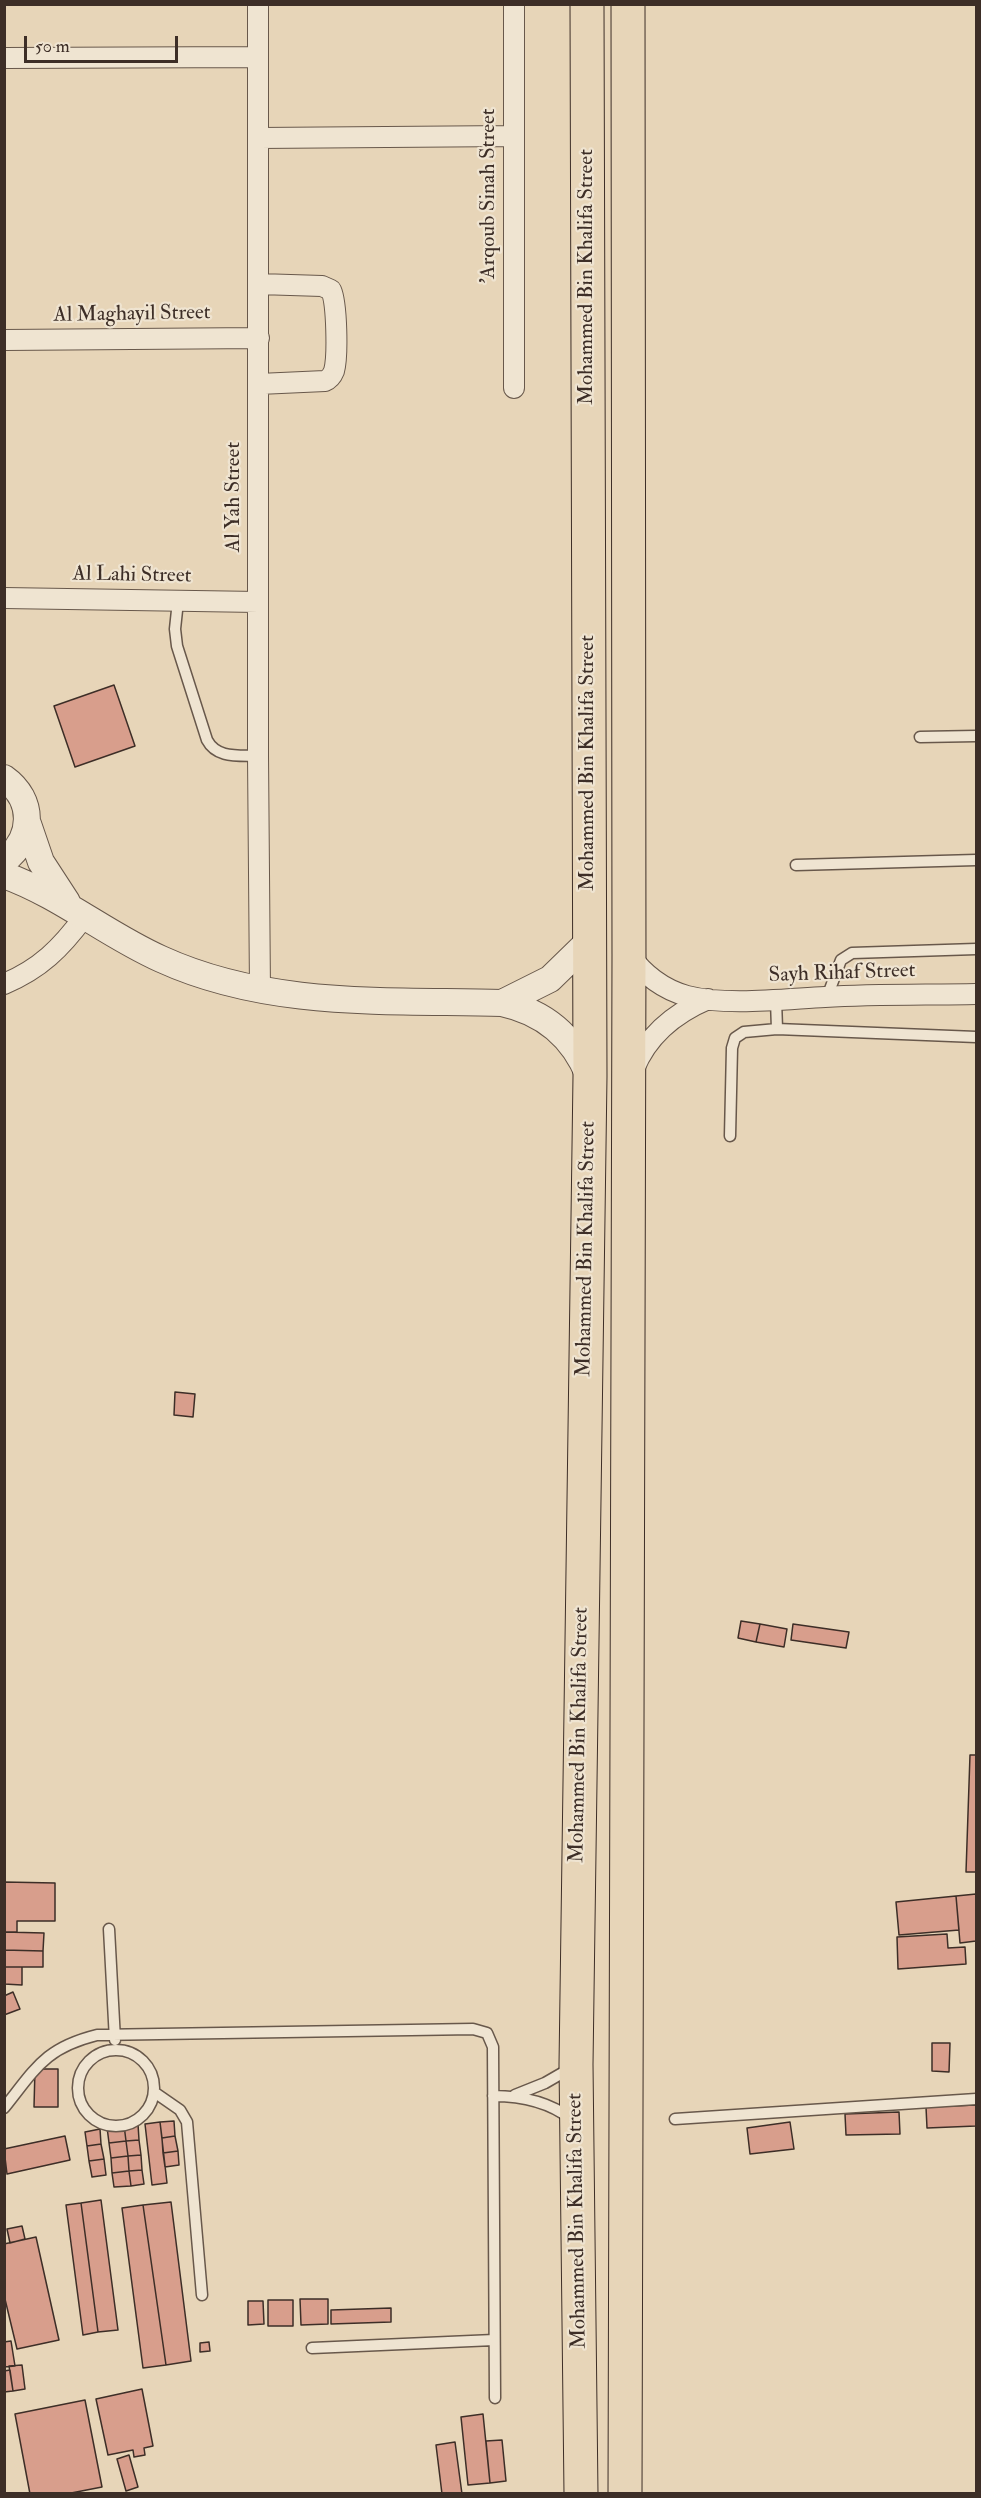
<!DOCTYPE html>
<html>
<head>
<meta charset="utf-8">
<style>
	body { margin:0 }
	#map { position:relative; width:981px; height:2498px; overflow:hidden; background:#e7d5b8; font-family:"IM FELL Double Pica",serif }
	canvas { display:block }
	.frame { position:absolute; inset:0; border:6px solid #3d2e27; pointer-events:none }
	.scale { position:absolute; left:24px; top:36px; width:154px; height:27px; box-sizing:border-box; border:3px solid #3d2e27; border-top:0; padding-left:8px; font-size:18px; line-height:21px; white-space:nowrap; color:#3d2e27; -webkit-text-stroke:4px #efe4d1; paint-order:stroke }
</style>
</head>
<body>
<div id="map">
<canvas width="981" height="2498"></canvas>
<div class="frame"></div>
<div class="scale">50 m</div>
</div>
<script>
const c = document.querySelector('canvas').getContext('2d');
c.lineJoin = 'round';
function paint(path, color) { c.fillStyle = color; c.fill(path, 'evenodd'); }
function trace(path, color, width, dash) { c.strokeStyle = color; c.lineWidth = width; c.lineCap = dash ? 'butt' : 'round'; c.setLineDash(dash || []); c.stroke(path); }
function drawText(font, color, halo, rows, align = 'center') {
  c.font = font + ' "IM FELL Double Pica",serif'; c.lineWidth = 4.5; c.setLineDash([]); c.textBaseline = 'middle'; c.strokeStyle = halo; c.fillStyle = color; for (const [text, x, y, turn = 0] of rows) {
    c.save(); c.translate(x, y); c.rotate((+turn || 0) * Math.PI / 180); c.textAlign = isNaN(turn) ? turn : align; if (halo) c.strokeText(text, 0, 0); c.fillText(text, 0, 0); c.restore();
  }
}
const building = new Path2D(`
	M114,685L135,746L75,767L54,706Z
	M175,1392L195,1394L193,1417L174,1415Z
	M741,1621L760,1624L756,1642L738,1638Z
	M760,1624L787,1629L784,1647L756,1642Z
	M793,1624L849,1632L846,1648L791,1640Z
	M970,1755H976V1872H966Z
	M4,1882L55,1883V1921H17V1932H4Z
	M976,1894V1941L960,1943L956,1896Z
	M956,1896L959,1930L899,1935L896,1902Z
	M4,1932L44,1933L43,1951L4,1950Z
	M947,1934L948,1948L965,1947L966,1964L898,1969L897,1937Z
	M4,1950L43,1951V1967H4Z
	M4,1967H22V1985L4,1984Z
	M13,1992L20,2009L4,2015V1996Z
	M932,2043H950L949,2072L932,2071Z
	M35,2069H58V2107H34Z
	M976,2105V2126L927,2128L926,2107Z
	M899,2112L900,2134L846,2135L845,2114Z
	M174,2121L175,2136L162,2138L160,2122Z
	M160,2122L167,2183L152,2185L145,2124Z
	M790,2122L794,2149L750,2154L747,2128Z
	M138,2124L139,2140L126,2141L124,2125Z
	M124,2125L126,2141L109,2143L107,2127Z
	M100,2129L101,2144L87,2146L85,2132Z
	M65,2136L70,2160L7,2174L4,2149Z
	M175,2136L178,2151L163,2153L162,2138Z
	M139,2140L141,2155L128,2156L126,2141Z
	M126,2141L128,2156L111,2158L109,2143Z
	M101,2144L104,2159L89,2161L87,2146Z
	M178,2151L179,2165L165,2167L163,2153Z
	M141,2155L142,2170L129,2171L128,2156Z
	M128,2156L129,2171L112,2173L111,2158Z
	M104,2159L106,2175L92,2177L89,2161Z
	M142,2170L144,2184L131,2186L129,2171Z
	M129,2171L131,2186L114,2187L112,2173Z
	M101,2200L118,2330L98,2332L81,2203Z
	M171,2202L191,2361L166,2365L143,2205Z
	M81,2203L98,2332L83,2335L66,2205Z
	M143,2205L166,2365L143,2368L122,2208Z
	M22,2226L25,2239L10,2243L7,2229Z
	M36,2237L59,2340L17,2349L4,2295V2244Z
	M300,2299H328V2324L301,2325Z
	M268,2300H293V2326H268Z
	M248,2301H263L264,2324L248,2325Z
	M391,2308V2322L331,2324V2310Z
	M11,2341L15,2366L4,2367V2342Z
	M209,2342L210,2351L200,2352V2343Z
	M22,2365L25,2389L13,2391L9,2366Z
	M10,2370L13,2391L4,2392V2371Z
	M142,2389L153,2446L144,2448L145,2455L134,2457L133,2450L108,2455L96,2399Z
	M85,2400L102,2487L66,2494H30L15,2414Z
	M483,2414L490,2483L468,2485L461,2417Z
	M502,2440L506,2481L490,2483L486,2441Z
	M455,2442L462,2494H442L436,2445Z
	M129,2455L138,2487L126,2491L117,2459Z`);
const service = new Path2D(`
	M178,601L175,629L177,646L207,740C217,759 239,755 258,756
	M920,737L976,736
	M796,865L976,860
	M827,997L841,960L852,953L976,949
	M776,1000L777,1029
	M730,1136L732,1048L735,1038L744,1032L777,1029L976,1037
	M109,1929L115,2040
	M78 2088a38 38 0 1 1 76 0a38 38 0 1 1-76 0Z
	M154,2092L180,2110L187,2122L202,2295
	M515,2095L545,2083L571,2068
	M493,2096C521,2096 548,2101 571,2119
	M4,2108C36,2068 45,2048 97,2035L473,2029L487,2033L493,2047L495,2398
	M675,2119L976,2099
	M312,2348L494,2340`);
const minor = new Path2D(`
	M258,4V756L260,990
	M4,58L258,57
	M259,138L513,136
	M4,340L259,338
	M259,384L325,381C330,379 332,376 334,371C338,357 337,303 331,290L322,286L259,284
	M514,388V4
	M4,598L258,602
	M629,954C644,975 662,989 687,996C725,1006 785,999 825,997C875,994 926,995 976,994
	M4,984C40,969 61,948 84,917
	M634,1069C648,1034 675,1013 708,999`);
const tertiary = new Path2D(`
	M4,778C35,800 34,838 4,861
	M28,824L41,862L67,902
	M4,875C60,895 107,935 161,959C268,1008 387,1000 502,1003C544,1012 573,1036 589,1076
	M502,1003L550,979L588,942`);
const trunk = new Path2D(`
	M581,2494L576,2064L590,1076L587,4
	M625,2494L629,954L628,4`);
const streetNames = [
	["'Arqoub Sinah Street",489,196,-90],
	["Mohammed Bin Khalifa Street",587,277,-90],
	["Al Maghayil Street",132,315,-1],
	["Al Yah Street",234,497,-90],
	["Al Lahi Street",132,576,1],
	["Mohammed Bin Khalifa Street",588,763,-90],
	["Sayh Rihaf Street",842,974,-2],
	["Mohammed Bin Khalifa Street",587,1249,-89],
	["Mohammed Bin Khalifa Street",580,1735,-89],
	["Mohammed Bin Khalifa Street",578,2221,-91]
];
paint(building, '#d89e8c');
trace(building, '#3d2e27', 1.5);
trace(service, '#68584b', 13);
trace(minor, '#68584b', 22);
trace(tertiary, '#68584b', 28);
trace(trunk, '#3d2e27', 35);
trace(service, '#efe4d1', 10);
trace(minor, '#efe4d1', 20);
trace(tertiary, '#efe4d1', 26);
trace(trunk, '#e7d5b8', 33);
drawText('21px', '#3d2e27', '#efe4d1', streetNames);
</script>
</body>
</html>
